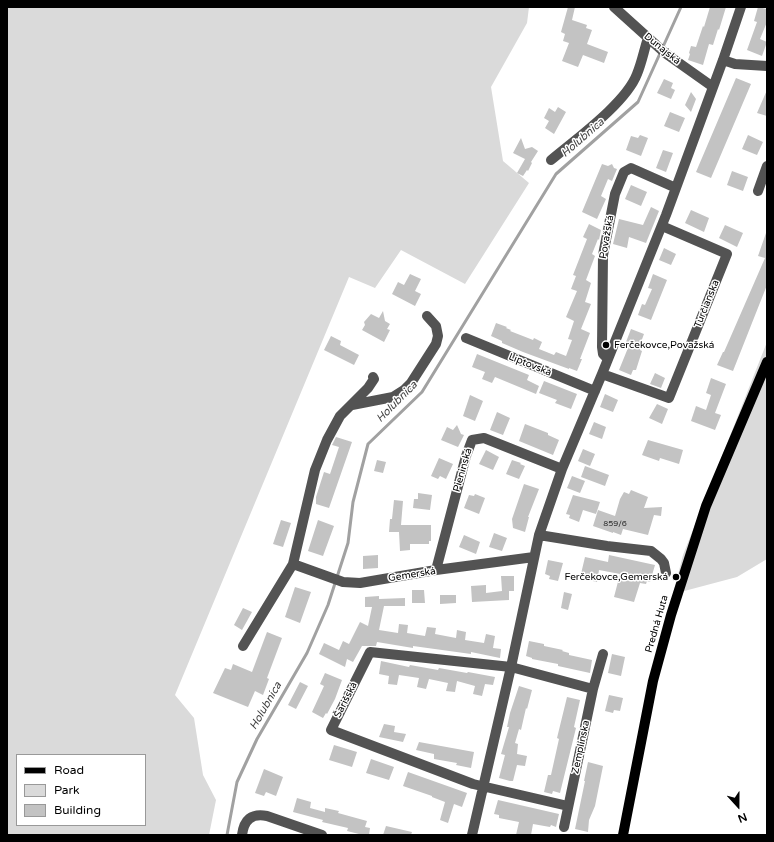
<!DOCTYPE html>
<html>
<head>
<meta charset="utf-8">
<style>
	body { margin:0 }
	#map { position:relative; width:774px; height:842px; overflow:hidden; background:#fff; font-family:"Varela Round",sans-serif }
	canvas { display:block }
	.frame { position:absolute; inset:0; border:8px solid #000; pointer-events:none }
	.legend { position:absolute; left:16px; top:754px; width:130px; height:72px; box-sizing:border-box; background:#fff; border:1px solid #999; margin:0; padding:5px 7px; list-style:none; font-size:12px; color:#000 }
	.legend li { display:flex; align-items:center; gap:8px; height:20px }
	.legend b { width:20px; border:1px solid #999 }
	.north { position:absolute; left:718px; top:786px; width:40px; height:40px; -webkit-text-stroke:3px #fff; paint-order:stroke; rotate:159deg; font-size:11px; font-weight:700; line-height:16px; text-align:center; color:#000 }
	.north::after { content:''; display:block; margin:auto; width:14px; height:18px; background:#000; clip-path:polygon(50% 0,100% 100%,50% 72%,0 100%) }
</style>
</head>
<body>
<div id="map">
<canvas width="774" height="842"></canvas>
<div class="frame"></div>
<ul class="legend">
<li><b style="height:5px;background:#000"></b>Road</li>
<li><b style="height:11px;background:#dadada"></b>Park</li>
<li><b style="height:11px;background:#c3c3c3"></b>Building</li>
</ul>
<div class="north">N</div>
</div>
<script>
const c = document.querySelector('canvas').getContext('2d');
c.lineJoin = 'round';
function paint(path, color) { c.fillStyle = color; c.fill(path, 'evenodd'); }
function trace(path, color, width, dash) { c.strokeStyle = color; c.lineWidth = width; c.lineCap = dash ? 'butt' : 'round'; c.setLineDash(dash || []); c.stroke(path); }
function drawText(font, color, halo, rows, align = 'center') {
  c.font = font + ' "Varela Round",sans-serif'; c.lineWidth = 3; c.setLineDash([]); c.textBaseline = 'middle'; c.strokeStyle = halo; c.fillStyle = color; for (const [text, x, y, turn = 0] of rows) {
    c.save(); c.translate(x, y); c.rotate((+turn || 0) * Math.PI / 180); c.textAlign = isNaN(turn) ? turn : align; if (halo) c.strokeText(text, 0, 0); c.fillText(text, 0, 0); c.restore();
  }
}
const green = new Path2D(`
	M7,7H529L527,23L491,87L503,161L529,183L465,284L401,250L375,288L349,277L175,695L194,718L203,775L216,800L209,835H7ZM17,755H145V825H17Z
	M767,342V559L737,577L673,594L683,555Z`);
const stream = new Path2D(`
	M227,835L237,782L257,739L307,653L328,605L348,543L353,502L368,444L422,392L556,174L638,102L681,7`);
const building = new Path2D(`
	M568,7H575L572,20L587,25L586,28L592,30L587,44L608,52L604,63L583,55L578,67L562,61L569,43L563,41L565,34L561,32Z
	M710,7H726L719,30L718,29L713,45L709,44L703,65L688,60L690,54L689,53L691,46L696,47L703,26L704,27Z
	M758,7L767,9V22L760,39L767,42L762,56L747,50L757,22L754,21Z
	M736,78L751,84L711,178L696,172Z
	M664,79L673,83L671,88L675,90L671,99L657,93Z
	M767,90V116L757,113Z
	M691,92L696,99L691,112L685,105Z
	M558,107L566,112L554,134L545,128L549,121L544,118L549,108L555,112Z
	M670,112L685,118L679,132L664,126Z
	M640,135L648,138L641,156L626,150L631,136L638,138Z
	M748,135L763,142L757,155L742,149Z
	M521,138L525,149L532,147L538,151L531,162L532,163L528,171L527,170L523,176L517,173L525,159L513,153Z
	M663,150L673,153L666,172L656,168Z
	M602,164L608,166L612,164L614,168L617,169L612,181L608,179L601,196L606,199L597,219L582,212Z
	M732,171L748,177L743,191L727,185Z
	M631,185L647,192L641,206L625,199Z
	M651,207L659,211L646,243L629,237L627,248L613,244L619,219L643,225Z
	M691,210L709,218L704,232L685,223Z
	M589,224L601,230L599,240L598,239L592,254L595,256L586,280L591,283L585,302L591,304L581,329L590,333L580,359H582L577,371L569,368V369L523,352L502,343V341L491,336L496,323L507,327L506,328L511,330L510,331L528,338L533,340L534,338L542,342L539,349L554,355L556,352L566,356L572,340L568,339L574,321L566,317L577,291L571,289L576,276L573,275L587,239L583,237Z
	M725,225L743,233L737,247L719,238Z
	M766,233L767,285L733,371L717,365L723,352H724L765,258L758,256Z
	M664,248L676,254L671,265L659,260Z
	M410,274L421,279L415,291L421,294L415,306L392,294L398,282L404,285Z
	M653,274L667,280L651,320L638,315L642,304L645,305L652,289L648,288Z
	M383,311L385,321L390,324L387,329L390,330L384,342L362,330L365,325L364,322L371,314L379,318Z
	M631,329L644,334L641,342L643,343L640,350L642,351L636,370H633L631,375L619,370L630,343L626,342Z
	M331,336L341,341L340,345L359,355L354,365L324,350Z
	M477,354L529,375L527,380L539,386L536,394L495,377L492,383L482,379L485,372L472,367Z
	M655,373L665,378L661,388L650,384Z
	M711,378L726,384L715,413L721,415L715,430L691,421L696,406L706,410L711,395L706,393Z
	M544,381L577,394L571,409L555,403L557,400L539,393Z
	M605,394L618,400L613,412L600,407Z
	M470,395L483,401L475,421L463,416Z
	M657,404L668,409L662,424L649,418Z
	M497,412L510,418L503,435L490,430Z
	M594,422L606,427L602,439L589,434Z
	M525,424L548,433V435L559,440L553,455L519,441Z
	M457,425L461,434L464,435L458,447L441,440L447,427L453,430Z
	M336,437L352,442L329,508L316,504V497L324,472L330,474L339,447L332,445Z
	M648,440L683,450L679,464L660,458L659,461L642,455Z
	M583,449L595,454L590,466L578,461Z
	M486,450L499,457L493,470L479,464Z
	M439,458L453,464L446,479L440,476L438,479L431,476Z
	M377,460L386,462L383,473L374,471Z
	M512,460L521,463L520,464L525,466L519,479L506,474Z
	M585,466L609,475L605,486L581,477Z
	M572,476L585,481L580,493L567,488Z
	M524,484L539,489L528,517H529L525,532L513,528L512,519Z
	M631,490L648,497L644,508L662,507L661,516L654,515L648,535L623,529L621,535L613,532V533L593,526L598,510L615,516L620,499L624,492L629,494Z
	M418,493L432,495L430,510L413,508L414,499H418Z
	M475,494L485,498L479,514L464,508L469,495L474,496Z
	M573,495L600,502L596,514L583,510L579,522L569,518L570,515L566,514Z
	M394,500L403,501L401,525H431V541H429V544H410V550L400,551L399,532H389L390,519H392Z
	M281,520L291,523L283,547L273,544Z
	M318,520L334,526L323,556L308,551Z
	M494,533L507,538L502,551L489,547Z
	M464,535L480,542L476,554L459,547Z
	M378,555V568L363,569V556Z
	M609,555L655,565L650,582L647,581L646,584L640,583L634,602L614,597L620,574L599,570L597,582L580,578L585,557L608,562Z
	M548,560L563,563L558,581L549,579L550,576L545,574Z
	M501,576H514V591H509V600L472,602L471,586L486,585V593L502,591Z
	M295,587L311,592L300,623L285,617Z
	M412,590H424L425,603H412Z
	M564,592L572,594L568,610L561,608Z
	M440,595H456V603L440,604Z
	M379,596V599L405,598V606H384L379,630L398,633L399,624L408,625L407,633L425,636L427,627L436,628L435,634L456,638L457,630L466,632L465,640L484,643L486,634L495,636L493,648L501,649L500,658L471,652V654L413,646V648L377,642L376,646H362L353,662L347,659L345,667L319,654L324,643L339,650L343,641L349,644L360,622L368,626L372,607H365V597Z
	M243,608L252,612L242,630L234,625Z
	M267,632L282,638L267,678L269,679L263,695L255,691L248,707L213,693L225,668L231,670L233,664L252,672Z
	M529,641L544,644V646L563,650L562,651L569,653V655L592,660L590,673L558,666V664L532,659V658L526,656Z
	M612,654L625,657L621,676L608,673Z
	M381,661L409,667L410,665L438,670L439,668L467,673L468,672L495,677L493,685L485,684L482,696L473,694L475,686L457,681L455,692L446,691L448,683L429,679L426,689L417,687L419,678L399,675L397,685L388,684L389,676L379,674Z
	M325,673L342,680L335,699L327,714L326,713L323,718L312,712L324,686L320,684Z
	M300,682L308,686L296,709L288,705Z
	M519,686L532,690L527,709L526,708L521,730L519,729L515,743L518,744L517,754L527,756L525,766L517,765L513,781H510L499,778L505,755L501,754L509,727H507L510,713Z
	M609,695L623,698L620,711L614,710L613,713L605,711Z
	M567,697L580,700L574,727L576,728L560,793L553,791L552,794L544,792L548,775H551L559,739L557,738Z
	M384,724L395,726L394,732L406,734L403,742L379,737Z
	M419,742L474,752L471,768L456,765L457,763L434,759V754L416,750Z
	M334,745L357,752L352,767L329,760Z
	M371,759L394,767L389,780L366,773Z
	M588,762L603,766L595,806L589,820L588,832L575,829L585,781H584Z
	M264,769L283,777L276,796L266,792L264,796L255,793Z
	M408,772L467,793L462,807L454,804L448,823L440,820L445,802L432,797V796L403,786Z
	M297,798L311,802L310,808L325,812V808L339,811L338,813L367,821L365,827L370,828L369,835H363L347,831L348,828L322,822L323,820L293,812Z
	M498,800L559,814L556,827L551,825L550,827L533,824L531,835H516L519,822L499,818V815L494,814Z
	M386,826L412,832L411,835H383Z`);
const minor = new Path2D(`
	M614,7L665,53L713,87
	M723,60L735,64L767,66
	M551,160C576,139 626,103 637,74C642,62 644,50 648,38
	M758,191L767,166
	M466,338L595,391
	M608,359L603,354L602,347L603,255L615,194L624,172L631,168L676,188
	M602,374L669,398L727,254L662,226
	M373,377L374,379L368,388L340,416L327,440L315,470L293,564L343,582L360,583L436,570L534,557
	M352,405L393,397L404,390L411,383L436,344L438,336L436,326L427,316
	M539,535L607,546L651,551L661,559L664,563L666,573
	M436,570L466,456L472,440L484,438L562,469
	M243,646L293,564
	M568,806L473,784L331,730L370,652L511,667L593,689L603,654
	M564,827L593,689
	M242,835C244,820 251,813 267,816L322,835
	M472,835L511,667L539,535L562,469L602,374L666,215L723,60L741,7`);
const major = new Path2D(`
	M623,835L653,681L671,615L706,506L767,362`);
const markers = [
	[606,345,4,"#000"],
	[676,577,4,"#000"]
];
const numberNames = [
	["859/6",615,524]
];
const streetNames = [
	["Dunajská",662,49,39],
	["Považská",607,237,-80],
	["Turčianska",707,304,-68],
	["Liptovská",530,365,22],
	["Pieninská",463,470,-74],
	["Gemerská",412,575,-9],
	["Predná Huta",657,624,-74],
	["Šarišská",346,700,-63],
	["Zemplínska",581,747,-78]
];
const poiNames = [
	["Ferčekovce,Považská",614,345],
	["Ferčekovce,Gemerská",668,577,"right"]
];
const waterNames = [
	["Holubnica",583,138,-41],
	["Holubnica",397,402,-45],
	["Holubnica",266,706,-60]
];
paint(green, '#dadada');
trace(stream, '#a1a1a1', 3);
paint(building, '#c3c3c3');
trace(minor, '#535353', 10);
trace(major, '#000', 10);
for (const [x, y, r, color] of markers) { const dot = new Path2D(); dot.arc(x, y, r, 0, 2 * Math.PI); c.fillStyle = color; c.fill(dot); trace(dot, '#fff', 1.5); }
drawText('8px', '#313131', null, numberNames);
drawText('10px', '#000', '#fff', streetNames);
drawText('10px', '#000', '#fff', poiNames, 'left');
drawText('italic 11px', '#424242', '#fff', waterNames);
</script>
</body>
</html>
